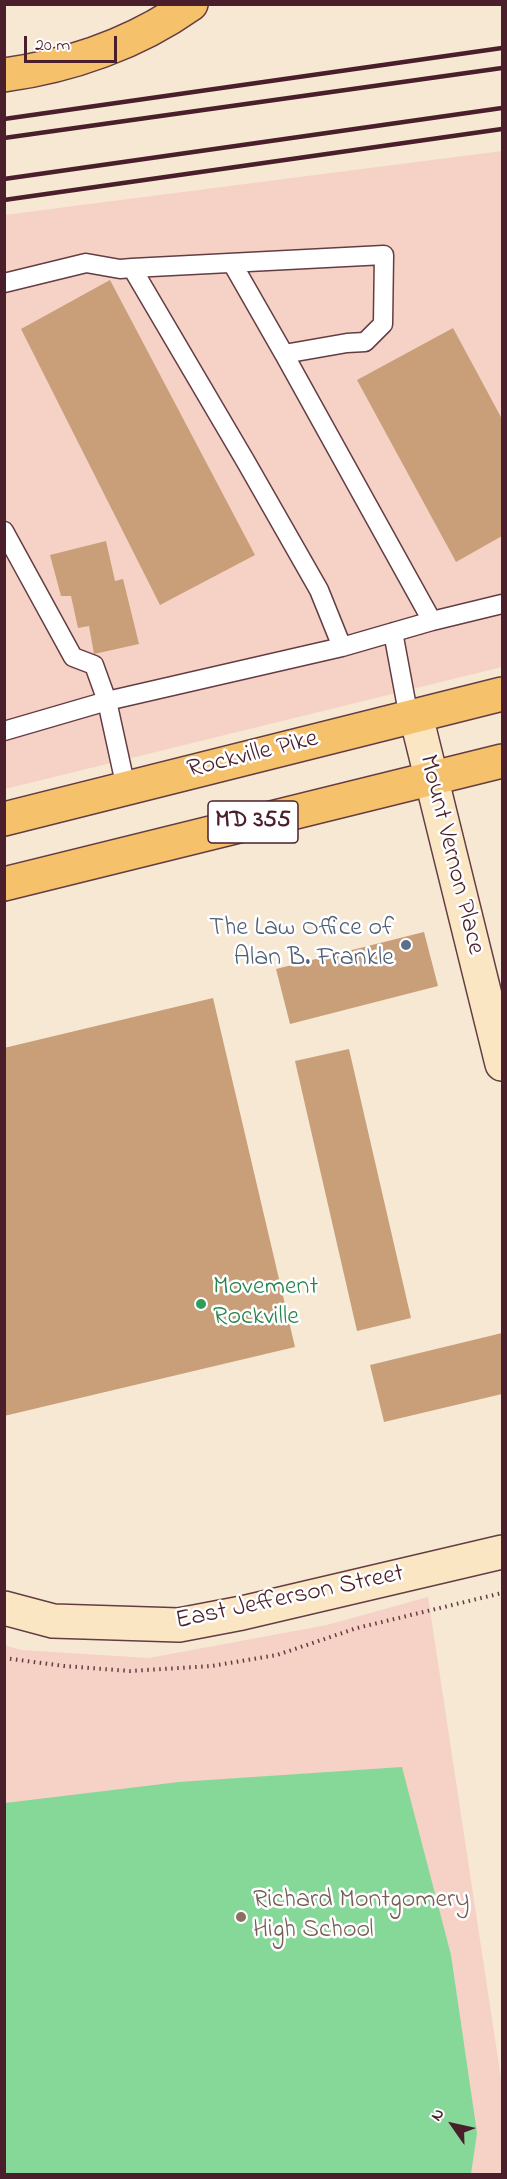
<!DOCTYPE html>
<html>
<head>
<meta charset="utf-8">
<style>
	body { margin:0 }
	#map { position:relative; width:507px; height:2179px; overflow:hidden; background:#f6e8d3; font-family:"Indie Flower",sans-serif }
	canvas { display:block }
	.frame { position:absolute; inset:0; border:6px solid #4a1f2b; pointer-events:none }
	.north { position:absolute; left:423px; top:2095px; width:60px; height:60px; -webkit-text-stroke:4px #fff; paint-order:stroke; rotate:304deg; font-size:16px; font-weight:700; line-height:24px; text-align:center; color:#4a1f2b }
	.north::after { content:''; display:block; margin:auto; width:21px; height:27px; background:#4a1f2b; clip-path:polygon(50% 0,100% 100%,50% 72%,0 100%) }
	.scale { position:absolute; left:24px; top:36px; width:93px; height:27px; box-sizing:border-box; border:3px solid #4a1f2b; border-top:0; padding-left:8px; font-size:18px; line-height:21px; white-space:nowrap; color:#4a1f2b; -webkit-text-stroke:4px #fff; paint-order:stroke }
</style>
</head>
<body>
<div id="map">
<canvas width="507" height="2179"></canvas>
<div class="frame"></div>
<div class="north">N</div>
<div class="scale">20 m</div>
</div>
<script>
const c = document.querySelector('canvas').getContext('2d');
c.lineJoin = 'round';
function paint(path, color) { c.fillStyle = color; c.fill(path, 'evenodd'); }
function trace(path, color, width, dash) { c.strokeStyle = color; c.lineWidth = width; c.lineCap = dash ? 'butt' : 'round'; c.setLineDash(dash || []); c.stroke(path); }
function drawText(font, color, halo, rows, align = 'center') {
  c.font = font + ' "Indie Flower",sans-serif'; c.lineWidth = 5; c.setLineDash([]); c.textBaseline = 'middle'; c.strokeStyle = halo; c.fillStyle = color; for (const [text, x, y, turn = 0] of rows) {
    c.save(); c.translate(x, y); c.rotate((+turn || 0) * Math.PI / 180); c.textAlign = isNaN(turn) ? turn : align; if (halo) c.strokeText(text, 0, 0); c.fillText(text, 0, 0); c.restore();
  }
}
const built = new Path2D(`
	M502,151V667L5,789L4,215Z
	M428,1597L502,2085V2174H5L4,1645L21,1650L149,1658L327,1625Z`);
const green = new Path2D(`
	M402,1767L451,1955L477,2133L471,2174H5V1803L179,1782Z`);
const building = new Path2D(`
	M110,280L255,555L160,605L21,329Z
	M453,328L502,419V536L456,562L357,380Z
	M106,541L115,581L123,579L139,644L94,654L89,626L78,628L71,596H61L50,555Z
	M424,932L438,986L290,1024L276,969Z
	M213,998L295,1347L4,1416V1048Z
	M349,1049L411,1318L357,1331L295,1061Z
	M502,1333V1394L384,1422L370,1365Z`);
const path = new Path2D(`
	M4,1658L64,1666L130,1671L212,1666L277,1655L357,1628L502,1593`);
const lane = new Path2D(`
	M132,268L246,462L319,590L342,647
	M4,283L86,263L120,269L132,268L384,255L383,324L365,342L347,343L284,354L232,263
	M4,531L73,657L94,665L107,701L126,788
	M432,621L502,604
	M393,632L409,718
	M4,731L107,701L342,647L432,621L284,354`);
const secondary = new Path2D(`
	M416,716L502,1064
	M4,1608L53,1621L179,1625L242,1613L502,1552`);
const primary = new Path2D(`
	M4,75C70,66 136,43 191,4
	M4,819L502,694
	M4,884L502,761`);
const rail = new Path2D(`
	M4,119L502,48
	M4,138L502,68
	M4,179L502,108
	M4,200L502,129`);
const markers = [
	[406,945,6,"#5c6f8a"],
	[201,1304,6,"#2e9e5b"],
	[241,1917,6,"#8d6e63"]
];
const shields = [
	[253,822,90]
];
const shieldNames = [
	["MD 355",253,822]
];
const streetNames = [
	["Rockville Pike",253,756,-14],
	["Mount Vernon Place",450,855,76],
	["East Jefferson Street",290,1599,-12]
];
const serviceNames = [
	["The Law Office of",394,930],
	["Alan B. Frankle",394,960]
];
const leisureNames = [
	["Movement",213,1289],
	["Rockville",213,1319]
];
const educationNames = [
	["Richard Montgomery",253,1902],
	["High School",253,1932]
];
paint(built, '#f6d1c5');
paint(green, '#86d899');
paint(building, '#c99f7a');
trace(lane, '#643d44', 21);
trace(secondary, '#643d44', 36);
trace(primary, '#643d44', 36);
trace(path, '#643d44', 4, [1.5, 4.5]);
trace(lane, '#fff', 18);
trace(secondary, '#fbe6c4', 33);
trace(primary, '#f5c16b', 33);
trace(rail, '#4a1f2b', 4.5);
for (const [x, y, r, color] of markers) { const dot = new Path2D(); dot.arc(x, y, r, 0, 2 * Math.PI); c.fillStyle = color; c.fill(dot); trace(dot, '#fff', 2); }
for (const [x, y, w] of shields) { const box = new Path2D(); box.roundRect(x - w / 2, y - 21, w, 42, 4.5); c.fillStyle = '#fff'; c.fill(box); trace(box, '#4a1f2b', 1.5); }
drawText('bold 24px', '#4a1f2b', null, shieldNames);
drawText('26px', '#4a1f2b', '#fff', streetNames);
drawText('26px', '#4e5e75', '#fff', serviceNames, 'right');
drawText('26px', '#27864d', '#fff', leisureNames, 'left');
drawText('26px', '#785e54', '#fff', educationNames, 'left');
</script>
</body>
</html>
